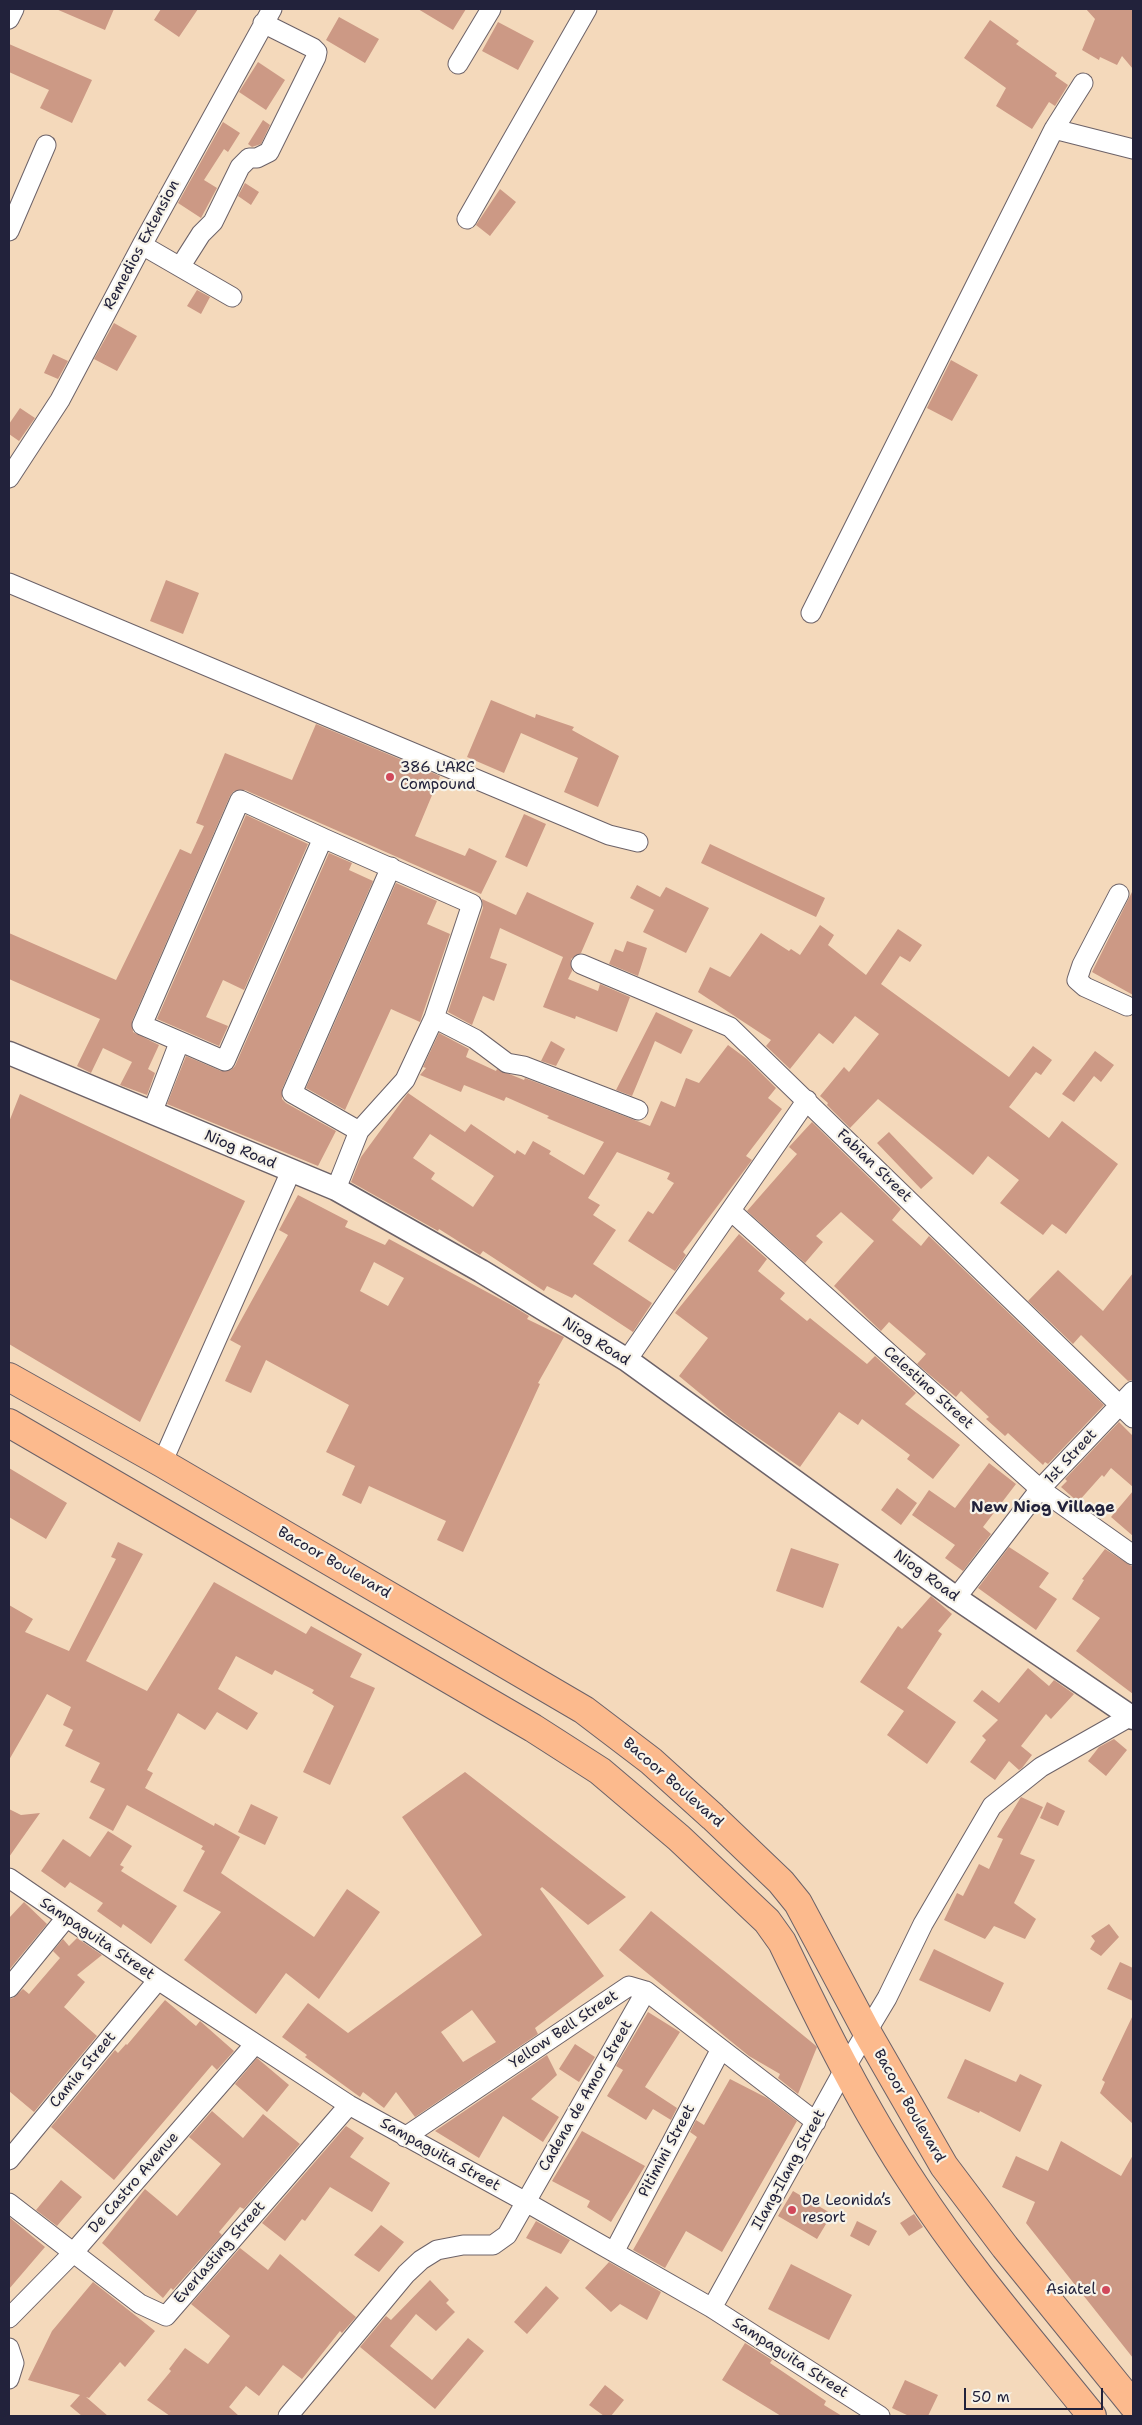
<!DOCTYPE html>
<html>
<head>
<meta charset="utf-8">
<style>
	body { margin:0 }
	#map { position:relative; width:1142px; height:2425px; overflow:hidden; background:#f4d9bb; font-family:"Shantell Sans",sans-serif }
	canvas { display:block }
	.frame { position:absolute; inset:0; border:10px solid #22223b; pointer-events:none }
	.scale { position:absolute; left:964px; top:2388px; width:139px; height:22px; box-sizing:border-box; border:2px solid #22223b; border-top:0; padding-left:6px; font-size:15px; line-height:18px; white-space:nowrap; color:#22223b; -webkit-text-stroke:4px #f7f3e8; paint-order:stroke }
</style>
</head>
<body>
<div id="map">
<canvas width="1142" height="2425"></canvas>
<div class="frame"></div>
<div class="scale">50 m</div>
</div>
<script>
const c = document.querySelector('canvas').getContext('2d');
c.lineJoin = 'round';
function paint(path, color) { c.fillStyle = color; c.fill(path, 'evenodd'); }
function trace(path, color, width, dash) { c.strokeStyle = color; c.lineWidth = width; c.lineCap = dash ? 'butt' : 'round'; c.setLineDash(dash || []); c.stroke(path); }
function drawText(font, color, halo, rows, align = 'center') {
  c.font = font + ' "Shantell Sans",sans-serif'; c.lineWidth = 4.5; c.setLineDash([]); c.textBaseline = 'middle'; c.strokeStyle = halo; c.fillStyle = color; for (const [text, x, y, turn = 0] of rows) {
    c.save(); c.translate(x, y); c.rotate((+turn || 0) * Math.PI / 180); c.textAlign = isNaN(turn) ? turn : align; if (halo) c.strokeText(text, 0, 0); c.fillText(text, 0, 0); c.restore();
  }
}
const building = new Path2D(`
	M56,9H114L105,30Z
	M161,9H198L179,37L154,20Z
	M418,9H466L453,30Z
	M1086,9H1133V69L1122,56L1117,65L1100,57L1099,60L1082,50L1095,19Z
	M339,17L379,39L365,63L326,40Z
	M990,20L1019,41L1016,44L1057,73L1055,76L1068,85L1055,106L1049,102L1032,129L996,106L1006,88L964,58Z
	M498,22L534,41L518,70L482,51Z
	M9,44L92,80L72,123L40,108L49,90L9,72Z
	M258,62L285,80L266,110L239,92Z
	M263,120L270,125L261,144L252,147L248,144Z
	M223,122L240,133L228,152L224,149L204,180L217,188L201,218L178,203Z
	M245,183L259,192L251,205L238,196Z
	M500,189L516,202L490,236L476,225Z
	M197,290L210,297L201,314L187,306Z
	M114,323L137,336L117,371L94,359Z
	M53,354L68,361L58,379L44,373Z
	M951,360L978,375L952,421L927,408Z
	M20,408L35,418L19,441L9,434V424Z
	M166,580L199,593L183,634L150,621Z
	M491,700L535,718L536,714L574,727L572,730L619,756L598,807L564,792L578,758L521,733L504,773L467,757Z
	M316,724L440,776L415,836L465,856L469,848L497,861L481,894L245,790L234,791L230,796L132,1021L133,1032L159,1045L148,1069L155,1073L147,1095L120,1085L132,1062L103,1048L91,1073L77,1066L100,1019L9,979V933L116,980L180,849L191,854L204,826L196,823L225,753L292,780Z
	M524,814L546,824L527,867L505,857Z
	M246,815L308,844L244,990L223,980L206,1017L228,1026L219,1046L157,1019Z
	M710,844L825,898L816,917L701,863Z
	M329,853L352,863L349,870L373,881L282,1089V1099L286,1103L336,1131L318,1166L167,1104L186,1056L221,1071L231,1070L235,1066Z
	M396,883L437,901L427,924L450,934L420,1022L391,1009L345,1110L306,1088Z
	M637,885L660,897L666,887L709,908L686,953L643,932L654,910L630,898Z
	M1133,890V995L1092,972Z
	M527,892L594,923L581,953L571,959L572,971L568,979L598,991L600,984L630,997L617,1032L576,1016L575,1019L543,1007L563,957L500,928L490,958L507,964L494,1001L483,996L472,1025L448,1012L483,908L482,899L516,915Z
	M820,925L834,935L828,945L866,975L898,929L922,945L910,962L900,956L881,984L1009,1077L1033,1046L1052,1060L1041,1075L1036,1072L1009,1107L1049,1138L1062,1121L1118,1164L1066,1234L1052,1224L1043,1235L1000,1203L1019,1180L988,1156L973,1175L878,1099L850,1128L827,1105L828,1103L820,1096L844,1067L849,1072L879,1034L855,1016L833,1044L819,1033L790,1069L766,1046L771,1040L698,992L710,967L730,977L761,933L789,951L791,949L800,955Z
	M627,941L647,948L638,976L609,964L615,949L623,952Z
	M656,1012L693,1030L681,1054L655,1041L632,1096L616,1090Z
	M439,1033L469,1049L466,1057L496,1071L497,1069L524,1080L525,1078L650,1126L661,1101L675,1107L686,1078L699,1083L728,1045L747,1059L776,1088L768,1098L782,1109L746,1156L752,1160L683,1252L686,1255L675,1271L628,1241L648,1211L653,1214L674,1183L667,1179L670,1173L617,1152L588,1198L600,1205L593,1215L616,1230L593,1264L652,1303L633,1332L575,1294L572,1298L547,1286L544,1291L483,1251L480,1255L439,1229L438,1231L351,1182L361,1157L408,1093L465,1132L471,1124L515,1154L517,1150L525,1155L533,1141L551,1151L549,1154L584,1175L604,1142L547,1118L549,1116L506,1097L504,1101L464,1085L461,1092L420,1075L426,1068L423,1067ZM430,1134L494,1176L473,1207L431,1179L435,1173L413,1158Z
	M551,1041L565,1049L556,1066L541,1061Z
	M1095,1051L1114,1065L1101,1082L1094,1076L1074,1102L1062,1094Z
	M20,1094L245,1201L140,1422L9,1344V1122Z
	M812,1122L901,1209L892,1220L921,1246L929,1236L1104,1405L1048,1464L1045,1462L1043,1465L1008,1433L1005,1436L986,1419L989,1417L961,1391L956,1397L931,1376L917,1364L926,1354L889,1322L881,1331L834,1286L874,1241L841,1212L816,1236L823,1242L805,1263L747,1211L797,1154L789,1147Z
	M889,1132L933,1178L921,1189L877,1143Z
	M298,1195L348,1221L345,1227L385,1245L389,1239L513,1306L529,1316L527,1319L564,1337L538,1383L540,1384L463,1552L437,1540L446,1521L369,1486L361,1504L342,1495L355,1466L326,1452L349,1405L266,1360L251,1393L225,1381L241,1346L230,1340L288,1235L279,1230ZM374,1262L404,1278L388,1306L360,1291Z
	M739,1234L767,1259L758,1271L785,1293L780,1299L807,1321L810,1318L867,1364L875,1356L916,1393L905,1404L960,1445L933,1479L907,1459L910,1455L862,1419L858,1425L839,1412L800,1467L731,1419L679,1376L708,1338L675,1313Z
	M1058,1270L1103,1311L1133,1273V1380L1128,1381L1081,1335L1073,1344L1028,1301Z
	M1119,1422L1133,1436V1487L1111,1468L1104,1477L1102,1475L1078,1502L1061,1487L1067,1481L1065,1479Z
	M989,1463L1016,1484L983,1527L991,1534L963,1571L945,1558L955,1545L912,1515L929,1490L955,1508Z
	M9,1468L67,1503L46,1539L9,1517Z
	M897,1488L917,1503L901,1525L881,1510Z
	M1133,1491V1536L1111,1517Z
	M118,1542L143,1554L86,1661L147,1691L214,1582L306,1634L311,1626L362,1654L350,1677L375,1688L330,1785L303,1772L334,1706L312,1693L314,1690L275,1670L272,1675L236,1656L218,1689L258,1713L247,1730L217,1712L205,1730L178,1713L147,1770L153,1773L145,1788L214,1826L215,1823L240,1837L221,1873L314,1937L347,1889L380,1912L319,1999L286,1973L256,2014L184,1960L221,1912L183,1891L205,1851L201,1849L203,1846L127,1805L113,1831L89,1818L105,1789L90,1782L100,1763L65,1746L73,1730L63,1725L71,1707L47,1694L9,1760V1605L33,1619L25,1632L69,1651L116,1559L111,1557Z
	M1009,1547L1049,1573L1039,1587L1057,1599L1036,1630L978,1588Z
	M791,1548L839,1564L823,1608L776,1591Z
	M1105,1549L1133,1567V1694L1076,1651L1100,1618L1072,1599L1084,1580L1082,1579Z
	M931,1596L952,1614L938,1631L942,1634L907,1688L956,1722L927,1764L887,1735L904,1711L860,1682L898,1626L902,1629Z
	M1028,1668L1049,1686L1054,1680L1074,1694L1051,1719L1046,1714L1021,1746L1032,1755L1022,1768L1019,1770L1009,1761L995,1780L970,1762L986,1740L982,1736L998,1720L973,1701L982,1690L999,1703Z
	M1114,1739L1127,1750L1106,1776L1088,1761L1099,1747Z
	M465,1772L626,1897L588,1925L542,1887L540,1889L604,1976L535,2028L538,2034L415,2117L396,2092L384,2108L363,2092L360,2097L305,2057L307,2055L282,2037L308,2003L348,2033L482,1935L402,1817ZM472,2010L496,2042L463,2062L441,2032Z
	M1021,1797L1043,1807L1020,1854L1035,1860L1014,1903L1036,1919L1025,1939L994,1926L985,1939L944,1920L957,1893L963,1896L979,1864L989,1869L1003,1839L997,1837Z
	M1047,1802L1065,1811L1058,1826L1040,1818Z
	M251,1804L278,1817L265,1845L238,1832Z
	M9,1809L21,1815L40,1813L9,1857Z
	M108,1831L132,1846L120,1865L124,1867L121,1871L177,1906L151,1944L123,1924L121,1928L97,1911L103,1903L70,1882L65,1888L41,1871L63,1839L90,1857Z
	M24,1902L47,1924L9,1970V1918Z
	M651,1911L815,2045L817,2047L798,2094L778,2078L780,2074L749,2056L619,1950Z
	M1109,1924L1119,1937L1101,1956L1090,1949L1095,1941L1091,1936Z
	M77,1938L102,1955L77,1975L85,1982L64,2007L97,2036L34,2112L9,2091V1999L13,1998L23,1989L29,1994L60,1958L53,1951L63,1939L69,1946Z
	M934,1949L1004,1983L990,2012L919,1980Z
	M1120,1962L1133,1968V2001L1107,1989Z
	M165,2000L196,2026L200,2021L234,2051L217,2070L212,2065L114,2180L51,2127L115,2050L118,2053L126,2044L127,2045Z
	M648,2012L680,2032L645,2087L677,2108L671,2120L653,2109L646,2120L607,2096L623,2070L616,2066Z
	M1133,2015V2124L1100,2093L1105,2082L1102,2080Z
	M575,2044L595,2057L579,2082L559,2069Z
	M547,2055L557,2075L531,2099L559,2117L543,2142L503,2116L479,2158L435,2131Z
	M257,2058L289,2085L267,2112L235,2084Z
	M965,2059L1016,2082L1020,2074L1042,2085L1020,2132L980,2111L979,2113L947,2098Z
	M730,2079L767,2098L797,2121L722,2252L686,2231L665,2268L633,2250L697,2137L690,2132L696,2120L704,2125Z
	M212,2111L243,2138L263,2114L300,2144L244,2209L240,2207L219,2232L222,2235L173,2290L171,2288L163,2298L102,2243L145,2189L177,2216L221,2164L189,2137Z
	M346,2126L364,2138L350,2157L390,2183L372,2212L330,2187L305,2221L302,2219L285,2241L262,2223Z
	M582,2131L645,2166L611,2222L587,2207L590,2201L552,2181Z
	M1061,2141L1121,2176L1133,2155V2358L1026,2223L1035,2202L1002,2187L1016,2156L1048,2171Z
	M61,2180L82,2197L57,2226L36,2210Z
	M793,2191L832,2214L817,2239L778,2216Z
	M914,2214L923,2227L909,2236L900,2223Z
	M9,2217L45,2247L9,2289Z
	M536,2221L570,2240L561,2254L526,2238Z
	M857,2221L877,2231L869,2246L850,2236Z
	M381,2225L404,2242L379,2272L354,2255Z
	M240,2248L268,2270L280,2254L356,2317L342,2333L340,2331L302,2379L283,2365L259,2396L246,2386L229,2407L239,2416H170L147,2400L171,2371L169,2369L185,2348L208,2364L230,2336L191,2304Z
	M609,2262L661,2292L647,2320L620,2304L611,2312L585,2288Z
	M791,2264L852,2295L829,2340L768,2309Z
	M430,2280L449,2300L446,2303L455,2312L436,2331L416,2314L390,2346L432,2380L468,2338L484,2351L435,2409L360,2347L386,2316L391,2320Z
	M93,2282L155,2331L125,2367L120,2362L89,2398L86,2397L108,2416H82L70,2406L80,2395L28,2380L52,2331Z
	M546,2286L559,2298L527,2334L514,2322Z
	M745,2343L772,2360L770,2363L826,2401L824,2405L842,2416H781L722,2380Z
	M905,2380L938,2395L928,2416H909L892,2408Z
	M605,2385L624,2400L611,2416H604L589,2405Z`);
const minor = new Path2D(`
	M9,19L14,9
	M458,64L491,9
	M1054,129L1133,149
	M467,219L587,9
	M9,231L46,145
	M142,245L232,297
	M180,267L201,234L213,222L240,167L249,158H257L269,152L316,57L317,52L313,48L263,23
	M9,478L60,400L142,245L272,9
	M9,583L609,835L638,842
	M811,613L1054,129L1083,83
	M240,800L323,838L225,1061L142,1025Z
	M323,838L472,904L434,1018
	M1119,894L1082,965L1077,980L1085,987L1127,1006
	M581,964L730,1027L1133,1418
	M152,1113L179,1043
	M359,1131L292,1093L391,867
	M336,1189L359,1131L405,1080L434,1018L475,1039L507,1063L524,1066L638,1110
	M731,1211L1040,1489L1133,1555
	M627,1360L807,1100
	M162,1463L291,1171
	M956,1598L1040,1489L1133,1391
	M9,1878L158,1980L349,2105L526,2202L712,2308L880,2416
	M9,1988L66,1918
	M405,2137L629,1986L646,1991L816,2122
	M9,2160L158,1980
	M9,2203L140,2304L166,2316L349,2105
	M614,2252L721,2049
	M712,2308L845,2068L887,1998L923,1924L992,1806L1041,1767L1131,1716
	M9,2318L72,2254L255,2044
	M9,2348L14,2363L9,2379
	M288,2416L406,2274L421,2260L437,2250L463,2245H493L507,2235L646,1991`);
const tertiary = new Path2D(`
	M9,1053L336,1189L481,1271L627,1360L956,1598L1133,1718`);
const primary = new Path2D(`
	M9,1377L162,1463L584,1710L651,1761L713,1817L781,1882L798,1903L868,2034L944,2166L1005,2247L1133,2405
	M9,1423L533,1728L600,1771L679,1838L767,1921L782,1942C822,2025 863,2108 914,2185C967,2267 1031,2340 1092,2416`);
const markers = [
	[390,777,5,"#d1495b"],
	[792,2210,5,"#d1495b"],
	[1106,2290,5,"#d1495b"]
];
const streetNames = [
	["Remedios Extension",142,245,-62],
	["Niog Road",240,1150,23],
	["Fabian Street",874,1166,44],
	["Niog Road",596,1342,32],
	["Celestino Street",928,1388,42],
	["1st Street",1071,1457,-47],
	["Bacoor Boulevard",334,1563,30],
	["Niog Road",926,1576,36],
	["Bacoor Boulevard",673,1783,41],
	["Sampaguita Street",97,1939,34],
	["Yellow Bell Street",564,2030,-34],
	["Camia Street",83,2070,-50],
	["Cadena de Amor Street",586,2096,-60],
	["Bacoor Boulevard",909,2106,60],
	["Pitimini Street",667,2151,-62],
	["Sampaguita Street",440,2155,29],
	["Ilang-Ilang Street",789,2170,-61],
	["De Castro Avenue",134,2183,-49],
	["Everlasting Street",220,2253,-49],
	["Sampaguita Street",790,2358,33]
];
const poiNames = [
	["386 L'ARC",400,768],
	["Compound",400,785],
	["De Leonida’s",802,2201],
	["resort",802,2218],
	["Asiatel",1096,2290,"right"]
];
const neighbourhoodNames = [
	["New Niog Village",1043,1508]
];
paint(building, '#cc9985');
trace(minor, '#6c6268', 21);
trace(tertiary, '#6c6268', 25);
trace(primary, '#6c6268', 30);
trace(minor, '#fff', 19);
trace(tertiary, '#fff', 22);
trace(primary, '#fcba8d', 28);
for (const [x, y, r, color] of markers) { const dot = new Path2D(); dot.arc(x, y, r, 0, 2 * Math.PI); c.fillStyle = color; c.fill(dot); trace(dot, '#f7f3e8', 2); }
drawText('15px', '#22223b', '#f7f3e8', streetNames);
drawText('15px', '#22223b', '#f7f3e8', poiNames, 'left');
drawText('bold 16px', '#22223b', '#f7f3e8', neighbourhoodNames);
</script>
</body>
</html>
